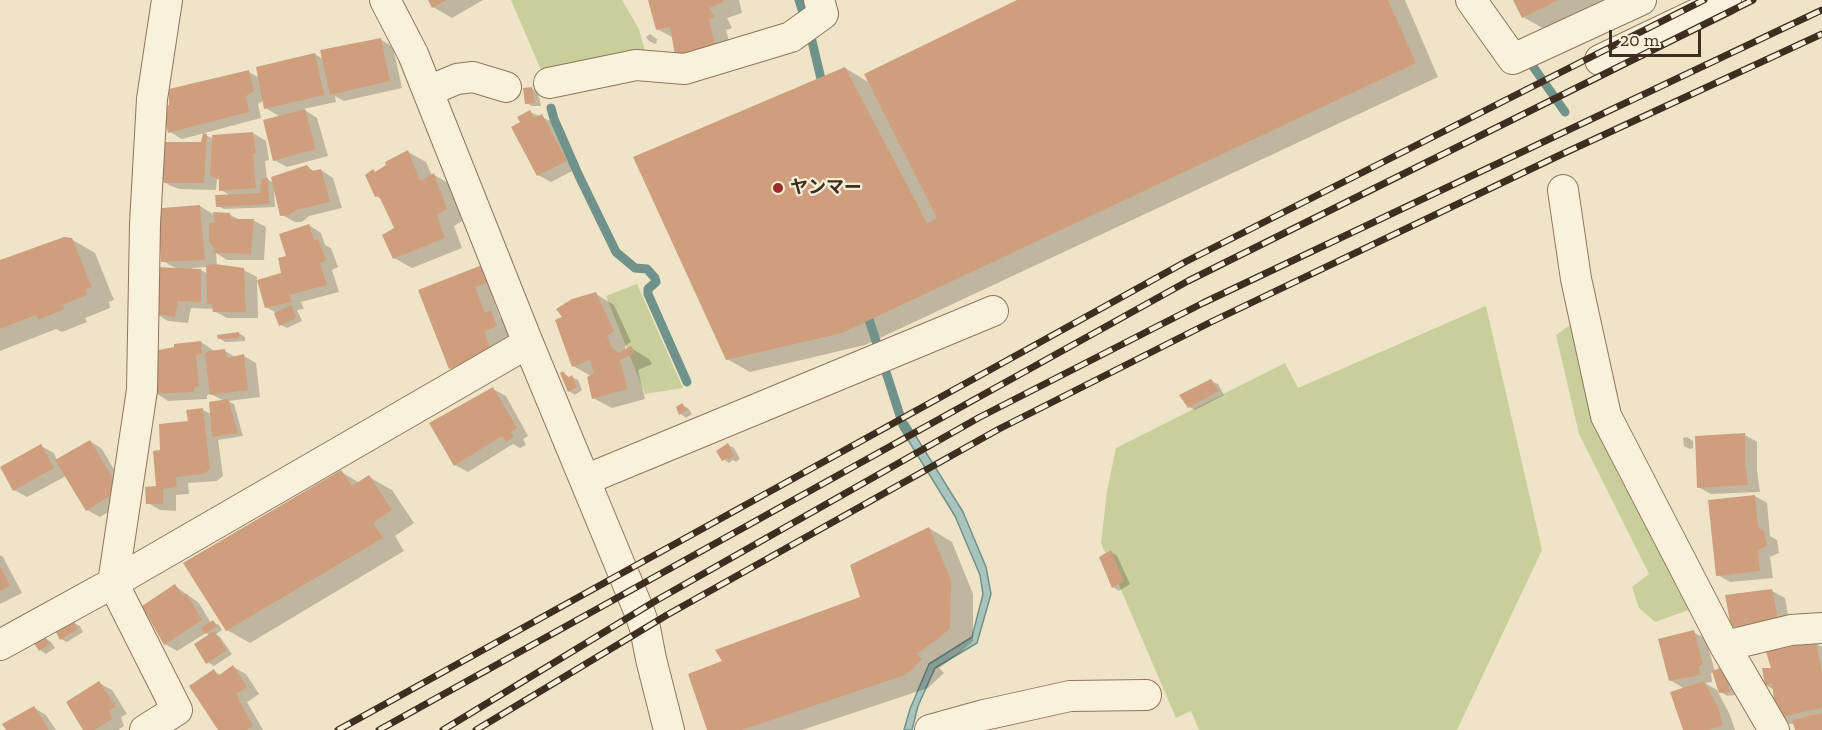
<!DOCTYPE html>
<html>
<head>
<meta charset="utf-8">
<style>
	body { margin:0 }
	#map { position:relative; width:1822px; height:730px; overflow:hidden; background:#f0e4c8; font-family:"Zilla Slab",serif }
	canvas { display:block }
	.scale { position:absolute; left:1609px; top:30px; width:92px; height:27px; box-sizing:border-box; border:3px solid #3d2e20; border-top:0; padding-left:8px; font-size:18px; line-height:21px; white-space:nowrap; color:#3d2e20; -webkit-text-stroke:4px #f7eed8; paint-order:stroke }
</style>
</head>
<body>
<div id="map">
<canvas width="1822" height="730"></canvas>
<div class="scale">20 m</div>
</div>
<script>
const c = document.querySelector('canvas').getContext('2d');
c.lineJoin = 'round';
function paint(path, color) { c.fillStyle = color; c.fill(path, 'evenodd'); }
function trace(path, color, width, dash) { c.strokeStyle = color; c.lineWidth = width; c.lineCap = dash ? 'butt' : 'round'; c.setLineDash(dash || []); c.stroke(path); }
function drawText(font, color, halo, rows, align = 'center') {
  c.font = font + ' "Zilla Slab","Noto Sans JP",serif'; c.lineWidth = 4.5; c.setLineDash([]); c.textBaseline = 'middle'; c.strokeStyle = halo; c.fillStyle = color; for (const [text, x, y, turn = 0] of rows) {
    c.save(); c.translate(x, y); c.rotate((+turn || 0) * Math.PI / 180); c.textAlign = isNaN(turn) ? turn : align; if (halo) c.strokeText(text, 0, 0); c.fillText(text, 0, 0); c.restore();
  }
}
const green = new Path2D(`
	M511,0H622L639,29L646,55L541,70Z
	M637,284L683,388L645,394L606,296Z
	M1486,306L1542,550L1457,730H1199L1191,711L1176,718L1101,543L1107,491L1116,448L1285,363L1298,388Z
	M1574,322L1697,607L1655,622L1639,608L1632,587L1649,574L1579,434L1556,335Z`);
const water = new Path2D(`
	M907,422L963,512L986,567L991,594L977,643L935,668L918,706L912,730H904L910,709L929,664L972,637L983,594L980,575L955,516L900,427Z`);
const shadow = new Path2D(`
	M429,0H483L452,18L433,7Z
	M650,0H739L742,13L727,18L732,28L726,30L733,56L677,54L674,38L657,29Z
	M1020,0H1405L1438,77L865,345L750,372L727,359L845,68L870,83Z
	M1514,0H1608L1546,30L1523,17Z
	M650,34L658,40L656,41L657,43L655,44L649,41L646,37Z
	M380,39L393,47L402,88L344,101L335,96L336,102L303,109L317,118L328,156L287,167L274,160L281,117L265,108L264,100L258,104L261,118L182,139L170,132L249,72L260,78L315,54L324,60Z
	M532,89L538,92L541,106H532L526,103Z
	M530,112L555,123L578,168L551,182L538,175L522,123Z
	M253,133L266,141L269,160L265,161L267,179L274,183L307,167L316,172L321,170L333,178L342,208L309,216L302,222H295L282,215L274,190L275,207L224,209L218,206L231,196L221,190V181L217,179L216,190L180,189L171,186L158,179L202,144L204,134L213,139Z
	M408,152L426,162L432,176L434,175L452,185L465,219L454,226L462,248L412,268L394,258L396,229L383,200L376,196V173Z
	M200,206L213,214H229L240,220H253L266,227L264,260H227L216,253L217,266L244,270L257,277L258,318H227L214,311V309L191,308L188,323L168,321L155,313L177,269L163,261L162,216ZM207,267L208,274L201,270H192V268Z
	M309,225L321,233L325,245L331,248L338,267L332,270L339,292L301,302L304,309L297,310L302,321L287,328L281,325L275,312L266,307L283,274L288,257Z
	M71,239L95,253L114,300L109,302L110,308L85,318L87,322L62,332L56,329L0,351V262Z
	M482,267L506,292L493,298L500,318L509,323L515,337L468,379L450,368L420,291Z
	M596,294L614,305L631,342L625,346L626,351L631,348L649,359L652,364L638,370L645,399L612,408L593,398L591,376L573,366Z
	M239,333L245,337V341L225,342L219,338Z
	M201,342L213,350V352L225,351L237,358L244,356L256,363L260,397L228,401L234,404L243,436L218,440L223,476L217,481L188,483L189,494L176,495V511L160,510L148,503L158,488L162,452L203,410L211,414L224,401L211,394L207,395V399L168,401L156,393Z
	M563,373L571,378L572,377L578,380L582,390L575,395L569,391Z
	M1211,381L1218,384L1224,395L1195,410L1189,407Z
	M493,389L506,396L528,436L523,439L526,445L520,448L513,444L468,472L455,465Z
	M682,405L688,408L692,414L686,418L681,414L677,408Z
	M1745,435L1757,442V470L1760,492L1711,494L1698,487Z
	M1687,437L1693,441V448L1690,449L1684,446L1683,438Z
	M90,441L102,449L131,498L100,517L87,510L66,476L27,497L14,490L41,446L54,453L57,461Z
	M728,445L734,448L740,459L736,462L733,460L729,463L723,459Z
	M341,472L360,483L369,477L392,490L414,523L395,536L404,551L250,643L227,630Z
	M1755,496L1767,503L1770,536L1777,540L1779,553L1770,557L1773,578L1730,582L1718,575Z
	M929,528L952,542L973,594V641L961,652L939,668L944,673L928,688L802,730H708L724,662L862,598Z
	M1111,552L1117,556L1130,584L1119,591L1113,587Z
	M0,555L3,557L22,593L0,604Z
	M175,586L199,603L211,623L213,622L219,625L222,630L216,634L220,637L232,654L214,666L207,662L210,636L206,633L177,651L165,644Z
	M1772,591L1785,598L1790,625L1745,633L1732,626Z
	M74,623L80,626L83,632L67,642L61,639Z
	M1693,632L1706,639L1715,672L1730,671L1735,695L1727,696L1721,692L1714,672L1711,673L1712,682L1705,683L1717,690L1730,715L1735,730H1685V689L1670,680Z
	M45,638L51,642L55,648L46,654L40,650Z
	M1815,643L1822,647V730H1797L1795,724H1790L1778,717L1774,690L1766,685L1773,669Z
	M233,667L246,674L259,694L247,702L263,730H220L214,671L221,675Z
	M99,683L112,690L127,714L121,717L124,726L118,730H85Z
	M34,708L46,715L56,730H8Z`);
const stream = new Path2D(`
	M799,0L811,37L823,87
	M1527,58L1565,112
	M551,108L554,119L579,176L616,252L635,268L647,269L655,278L656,282L648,289V294L687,382
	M866,310L903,425L908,433`);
const building = new Path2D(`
	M428,0H447L432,8Z
	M648,0H723L724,2L709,8L715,17L709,19L715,46L675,55L670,27L656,30Z
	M1017,0H1388L1416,63L842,333L726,360L633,157L845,67L927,223L937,218L864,74Z
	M1513,0H1559L1522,18Z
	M381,38L390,81L330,95L320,50Z
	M315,53L324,95L264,109L256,67Z
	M249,70L254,91L246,96L249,112L168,133L162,109L169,105V89Z
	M532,87L535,103L525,104L523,88Z
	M305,109L316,149L273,161L263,120Z
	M530,110L534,118L542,114L567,161L537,176L511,127L520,122L517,117Z
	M253,132L256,153L253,154L256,188L219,191V179L210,176L212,135Z
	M203,133L207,134L204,183H166L157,180L158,142H201Z
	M408,150L420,181L434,173L447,209L437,215L445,238L393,259L382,235L394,228L379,196L375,197L365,175L373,169L375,172L386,165L385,162Z
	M307,165L312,171L321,169L330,202L296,210L289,215L280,216L271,177Z
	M268,178L269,204L216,207L215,195L260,193L261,179Z
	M200,205L205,260L161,262L160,245L153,242L155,213L161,214L162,208Z
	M213,212L230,213L231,219H254L251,254L213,253L214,248L209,241V223L215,222Z
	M309,224L314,240L318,239L326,260L320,263L327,285L289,295L292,302L265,308L257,280L281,273L278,258L286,256L279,234Z
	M64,237L72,238L92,287L86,289L87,295L63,305L65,309L38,320L36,315L0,329V260Z
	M215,264L244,268L246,312H213L212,304H207L206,265Z
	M482,265L489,282L475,287L485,313L491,310L497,326L484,332L492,352L449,369L418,290Z
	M156,267L201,269V302L178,301L175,317L154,314Z
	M596,292L614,331L607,336L612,348L619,353L631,346L635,353L620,360L628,389L592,399L587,377L594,373L590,360L572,367L555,320L562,317L556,309L572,299Z
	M291,305L297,318L279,326L274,313Z
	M239,332V338L218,339L217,335Z
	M201,341L202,354L196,355L199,386L194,388V392L154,394L156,357L158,350L174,347V344Z
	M225,349L227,358L244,354L248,390L210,395L205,354L208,351Z
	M563,371L568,378L572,375L577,387L568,392L560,373Z
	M1211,379L1219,391L1188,408L1179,395Z
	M493,387L517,428L511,432L514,437L506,442L502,436L454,466L429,423Z
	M228,399L238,433L212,437L209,402Z
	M682,403L687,410L679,415L676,407Z
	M203,408L210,469L204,474L176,477L177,487L163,489V504H146L145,487L156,486L153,451L160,450L159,424L188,421L186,410Z
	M1745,433V462L1748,485L1697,488L1695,436Z
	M90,440L120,490L86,511L55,460Z
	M728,443L734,456L729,460L727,458L722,461L716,451Z
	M41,444L54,468L13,491L0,467Z
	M341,470L352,486L369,475L392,510L373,523L383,538L226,631L183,563Z
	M1755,495L1758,527L1764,531L1767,546L1758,550L1760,571L1716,576L1708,500Z
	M929,527L951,580L950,628L938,639L917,654L922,659L913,669L905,675L742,730H707L688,674L722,661L715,650L860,597L850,565Z
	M1111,550L1124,581L1112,588L1099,557Z
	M0,566L10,586L0,591Z
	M175,584L183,596L187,594L202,620L164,645L142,606Z
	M1772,589L1778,619L1731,627L1725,595Z
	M213,620L217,626L205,634L201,628Z
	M74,621L78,629L60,640L56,632Z
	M1694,630L1703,664L1699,666L1700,675L1669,681L1658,639Z
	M214,631L227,650L206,664L194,644Z
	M45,637L50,644L39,651L34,643Z
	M1816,641L1822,672V708L1776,718L1772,683L1765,686L1762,668H1771L1766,652Z
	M233,665L247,687L236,694L253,726L247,730H218L189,686L214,669L218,676Z
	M1725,666L1730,692L1719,693L1712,671Z
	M99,681L116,707L109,710L112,719L95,730H83L66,702Z
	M1704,681L1718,707L1723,725L1708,730H1683L1670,692Z
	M34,706L49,730H6L2,724Z
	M1822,713V730H1795L1792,720Z`);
const minor = new Path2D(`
	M385,0L413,54L528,343L639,611L645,628L651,659L669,730
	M1471,0L1513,59L1641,0
	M1600,60L1726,0
	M549,83L636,65L685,69L791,37L823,14L819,0
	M428,91L457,79L473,77L506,87
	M1563,190L1576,279L1606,416L1725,646L1774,730
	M585,480L993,311
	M0,645L113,583L528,343
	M1725,646L1791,630L1822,628
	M145,730L177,710L113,583L142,390L145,224L152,99L167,0
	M930,730L984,715L1070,696L1146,695`);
const rail = new Path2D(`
	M338,730L1187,261L1704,0
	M379,730L1188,281L1753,0
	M443,730L657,600L980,417L1203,303L1822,10
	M476,730L667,615L999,429L1211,322L1558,156L1822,34`);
const markers = [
	[778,188,6,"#9e2a2b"]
];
const poiNames = [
	["ヤンマー",790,188]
];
paint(green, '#c9cf9b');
paint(water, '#a9c4bc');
trace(water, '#6f938a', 1.5);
paint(shadow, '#0003');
trace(stream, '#6f938a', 9);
paint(building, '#cf9f7d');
trace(minor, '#8d765c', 32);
trace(minor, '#faf1dc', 30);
trace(rail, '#3d2e20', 7);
trace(rail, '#f7eed8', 4.5, [14]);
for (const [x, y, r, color] of markers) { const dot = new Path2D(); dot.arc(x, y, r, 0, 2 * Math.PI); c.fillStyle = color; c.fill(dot); trace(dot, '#f7eed8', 2); }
drawText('bold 18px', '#3d2e20', '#f7eed8', poiNames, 'left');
</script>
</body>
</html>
